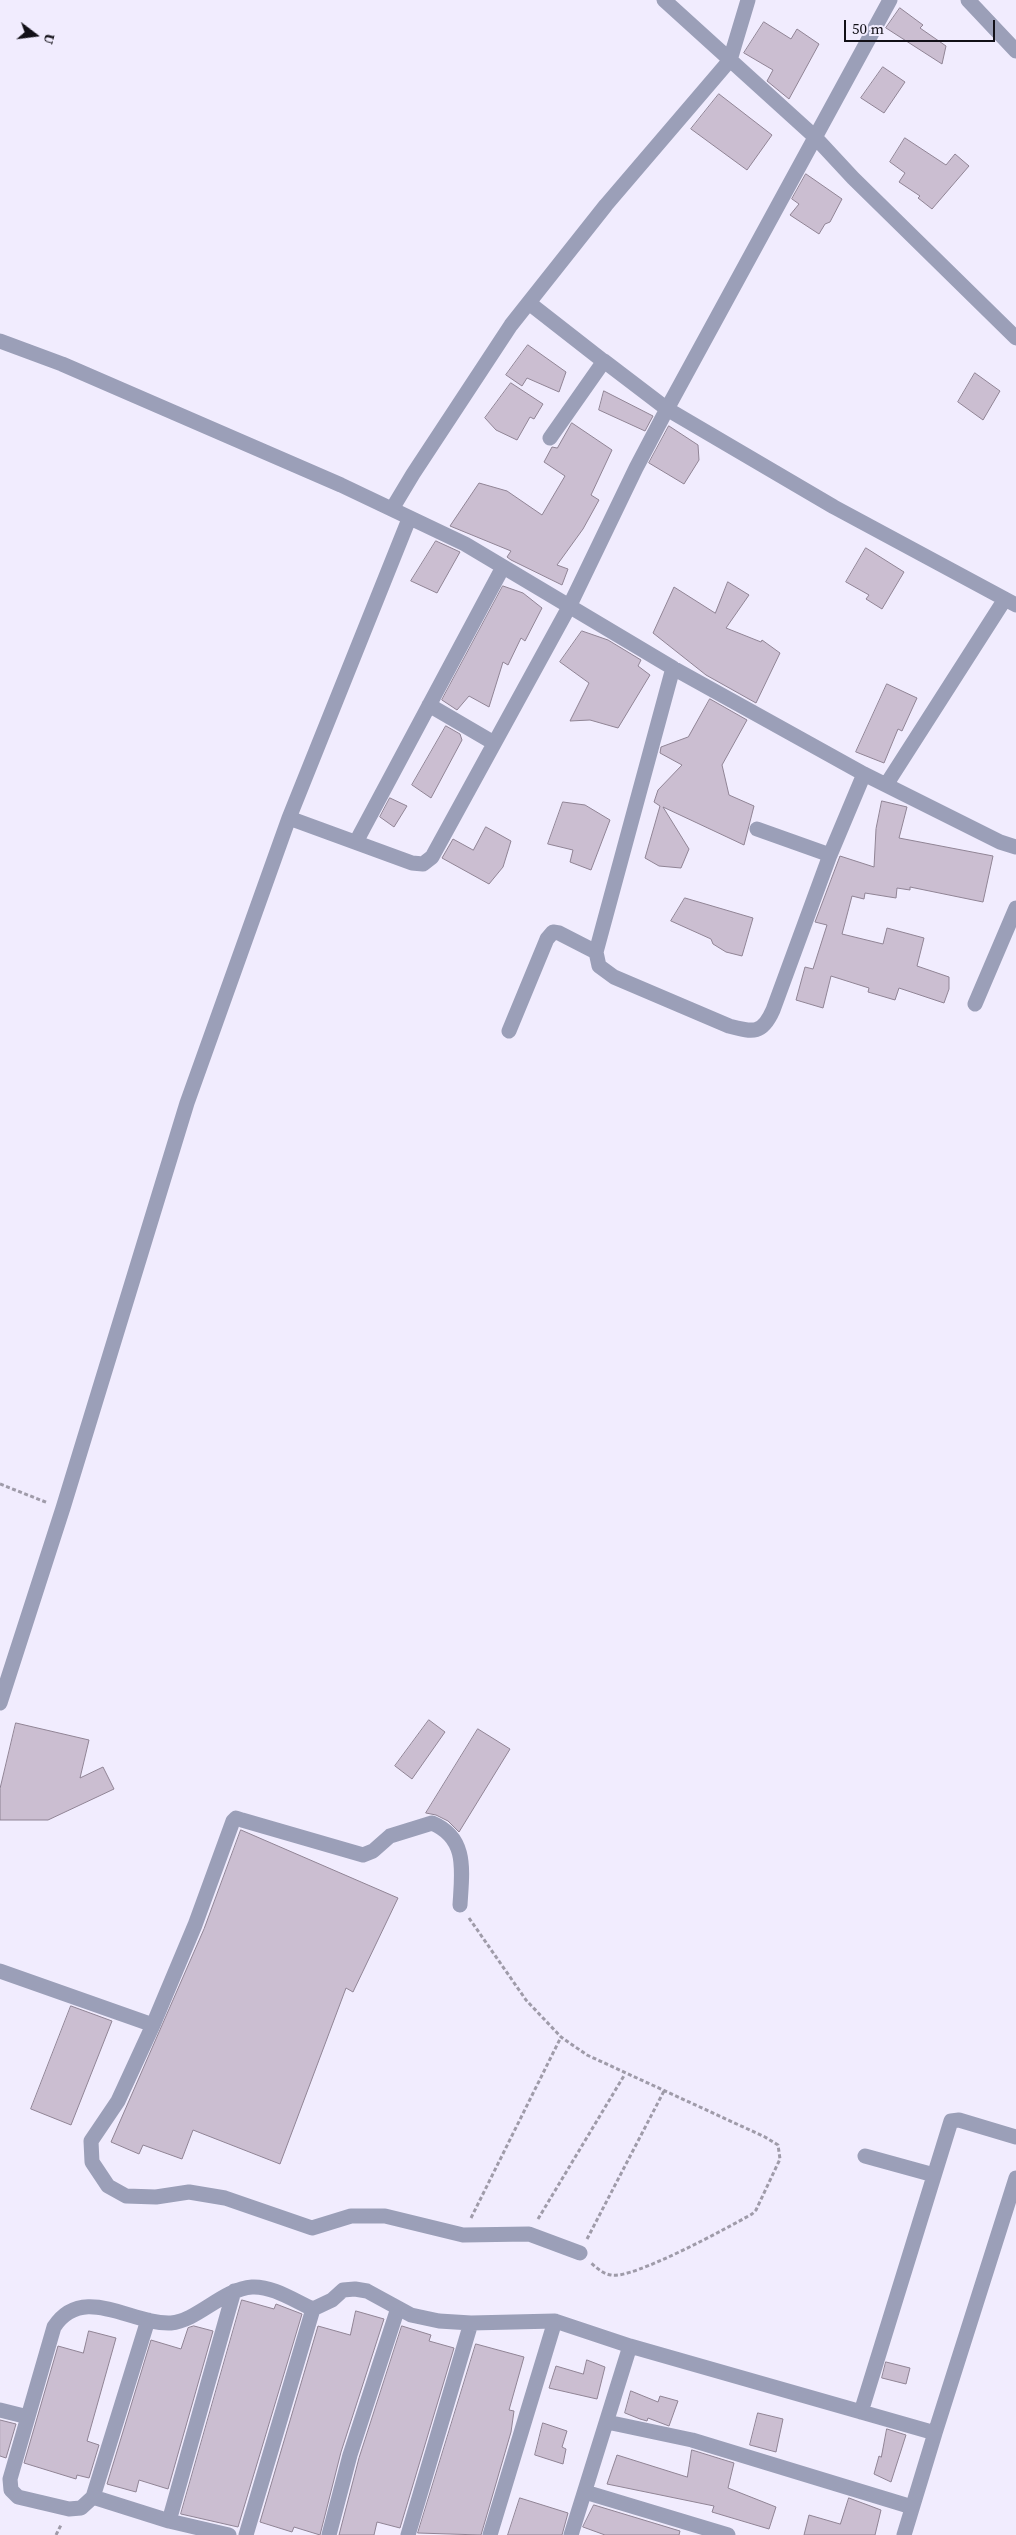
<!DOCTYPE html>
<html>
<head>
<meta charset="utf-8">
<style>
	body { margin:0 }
	#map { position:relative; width:1016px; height:2535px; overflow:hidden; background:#f1ecfe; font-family:"Source Serif 4",serif }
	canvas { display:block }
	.north { position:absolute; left:10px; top:10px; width:50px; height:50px; -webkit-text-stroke:4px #f1ecfe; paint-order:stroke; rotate:105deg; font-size:14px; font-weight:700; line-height:20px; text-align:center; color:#121017 }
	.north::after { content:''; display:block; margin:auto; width:18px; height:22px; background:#121017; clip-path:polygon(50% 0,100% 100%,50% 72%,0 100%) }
	.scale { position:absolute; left:844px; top:20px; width:151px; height:22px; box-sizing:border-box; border:2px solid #121017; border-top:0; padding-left:6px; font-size:15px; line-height:18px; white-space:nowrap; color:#121017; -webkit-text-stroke:4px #f1ecfe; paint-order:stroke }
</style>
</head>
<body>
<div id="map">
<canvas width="1016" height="2535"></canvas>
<div class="north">U</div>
<div class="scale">50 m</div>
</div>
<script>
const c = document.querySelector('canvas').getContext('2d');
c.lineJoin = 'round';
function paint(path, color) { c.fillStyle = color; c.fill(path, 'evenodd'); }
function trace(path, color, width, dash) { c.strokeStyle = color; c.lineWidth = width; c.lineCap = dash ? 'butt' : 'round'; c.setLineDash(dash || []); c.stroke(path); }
const building = new Path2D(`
	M900,8L923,25L920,28L946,46L942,64L886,28Z
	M764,22L791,39L797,29L819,44L789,99L767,81L773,70L744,53Z
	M883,67L905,82L884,113L861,98Z
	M719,94L772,135L747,170L691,129Z
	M905,138L946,165L955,154L969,166L932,209L918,198L920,196L899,182L905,173L890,162Z
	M806,174L842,199L830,222L825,224L819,234L790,215L799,204L792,199Z
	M528,345L566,372L559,392L527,378L522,386L506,375Z
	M975,373L1000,391L983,420L958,402Z
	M511,383L543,404L534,419L530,417L517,440L496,430L485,418Z
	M604,391L653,416L645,431L599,410Z
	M572,423L612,450L591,495L599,500L583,529L557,565L568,569L562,585L511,560L507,557L511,551L450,526L479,483L507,491L542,515L565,476L544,462L552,447L557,448Z
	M669,426L698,445L699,460L684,484L649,463Z
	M436,541L460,552L437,593L411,581Z
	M866,548L904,572L882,609L866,599L869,595L846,582Z
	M728,582L749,595L726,628L761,642L762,640L780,653L756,703L706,675L653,633L674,587L715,613Z
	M503,586L523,593L542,608L525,641L521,638L508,665L503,662L489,707L469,696L457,710L442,700Z
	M582,631L608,640L641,660L638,666L650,675L618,728L590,720L570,721L589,683L560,662Z
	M887,684L917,698L902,731L898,729L884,763L856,752Z
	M710,699L747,720L722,765L729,795L754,806L744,845L663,807L689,849L681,868L659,866L645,858L660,806L654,802L658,790L682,765L660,753L661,747L688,737Z
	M446,726L460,734L462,740L431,798L412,785Z
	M390,798L407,806L394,827L380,817Z
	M882,801L907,807L899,838L993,856L983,902L910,887V890L897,888L896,898L865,893L864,899L852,896L842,934L883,944L887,928L924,938L917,966L949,977V989L944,1003L899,988L895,1000L868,992L869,988L831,976L823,1008L796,1000L805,967L813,969L827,925L815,922L840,856L874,867L876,829Z
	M563,802L585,805L610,820L591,870L570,862L573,850L548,844Z
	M486,827L511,841L503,867L489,884L442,858L453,839L473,850Z
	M685,898L753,918L742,956L726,952L713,944L711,939L671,921Z
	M429,1720L445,1732L412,1779L395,1766Z
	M16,1723L89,1740L80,1778L103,1767L114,1789L48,1820H0V1789Z
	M478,1729L510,1749L459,1832L448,1821L436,1815L426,1813Z
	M241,1830L398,1898L353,1992L346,1988L280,2164L193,2130L182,2159L143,2145L139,2154L111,2142L204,1929Z
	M71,2006L112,2021L71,2125L31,2109Z
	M242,2300L274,2309L276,2304L302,2314L238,2527L181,2514Z
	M356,2311L384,2319L341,2452L320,2535L294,2527L292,2532L260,2522L318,2326L350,2335Z
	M194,2326L213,2331L168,2489L139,2480L136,2492L107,2484L151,2340L181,2349L188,2328Z
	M402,2326L431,2335L429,2341L454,2348L400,2528L377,2522L374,2535H339L359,2458Z
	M89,2331L116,2338L87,2441L99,2445L89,2478L77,2475L76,2479L24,2463L58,2346L83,2353Z
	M476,2344L524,2357L509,2410L514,2411L511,2432L481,2535L418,2533Z
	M587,2360L605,2367L597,2399L549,2388L556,2366L583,2374Z
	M886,2362L910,2368L906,2384L882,2378Z
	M631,2391L658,2402L660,2396L678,2401L669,2426L648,2418L647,2421L640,2419L625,2413Z
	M758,2413L783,2419L776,2452L750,2445Z
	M0,2420L16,2424L6,2458L0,2456Z
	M543,2423L567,2431L562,2447L566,2449L563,2464L535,2455Z
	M887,2429L906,2435L891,2482L874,2474L879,2456L881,2457Z
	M692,2450L734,2463L728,2488L776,2507L769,2529L712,2512L714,2506L607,2484L617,2455L687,2477Z
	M520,2498L568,2513L562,2535H508Z
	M849,2498L881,2510L875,2535H804L809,2515L840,2524Z
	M594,2505L680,2531L679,2535H605L583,2527Z`);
const path = new Path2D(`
	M0,1484L48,1503
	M469,1918L526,2000L561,2037L587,2055L765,2137L778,2145L780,2159L756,2210L752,2214C729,2227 632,2280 611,2275C603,2274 597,2268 591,2263
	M471,2218L561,2037
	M538,2219L625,2074
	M587,2239L664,2091
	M56,2535L61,2525`);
const minor = new Path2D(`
	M664,0L814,136L853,178L1016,338
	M968,0L1016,51
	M529,303L602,360
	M0,341L62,364L341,485L465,544L673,668L864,774L1000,842L1016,847
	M550,438L604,361L667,409L834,507L1016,605
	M392,509L413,474L511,325L606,205L730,60L748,0
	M673,668L596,952L599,966L614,977L729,1026C753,1032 762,1035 773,1010L830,855L864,774
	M429,705L494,743
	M886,785L1005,599
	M289,818L412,863L423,864L432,857L569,607L636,468L667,409L890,0
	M757,829L830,855
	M356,842L503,567
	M975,1004L1016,908
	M509,1031L547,939L553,932L559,933L596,952
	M0,1703L63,1508L187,1103L289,818L409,519
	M460,1905C462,1871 468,1838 432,1823L390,1836L373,1851L363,1855L242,1820L236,1818L233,1821L195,1925L153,2025L118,2101L91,2141L92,2162L108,2186L126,2196L156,2197L189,2192L225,2198L312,2228L351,2216H385L463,2235L529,2234L580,2253
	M0,1971L153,2025
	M865,2156L934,2175
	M148,2320L93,2497L81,2508L69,2509L18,2497L11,2490L10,2479L54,2327C83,2283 132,2325 171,2323C197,2321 223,2289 252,2287C273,2286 293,2300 313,2309L332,2300L343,2290L355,2289L367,2291L411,2315L439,2321L471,2323L555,2321L630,2346L571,2535
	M630,2346L935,2433L904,2535
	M0,2410L28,2417
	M861,2412L951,2121L959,2120L1016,2137
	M607,2422L692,2440L912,2507
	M935,2433L1016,2178
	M585,2492L728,2535
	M93,2497L169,2521L229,2535
	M169,2521L234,2291
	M246,2535L313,2309
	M329,2535L350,2455L398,2308
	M408,2535L471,2323
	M490,2535L555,2321`);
paint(building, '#cbbed1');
trace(building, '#908495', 1);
trace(path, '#9f9ba9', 3, [4, 2.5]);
trace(minor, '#9b9fb8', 15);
</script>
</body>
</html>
